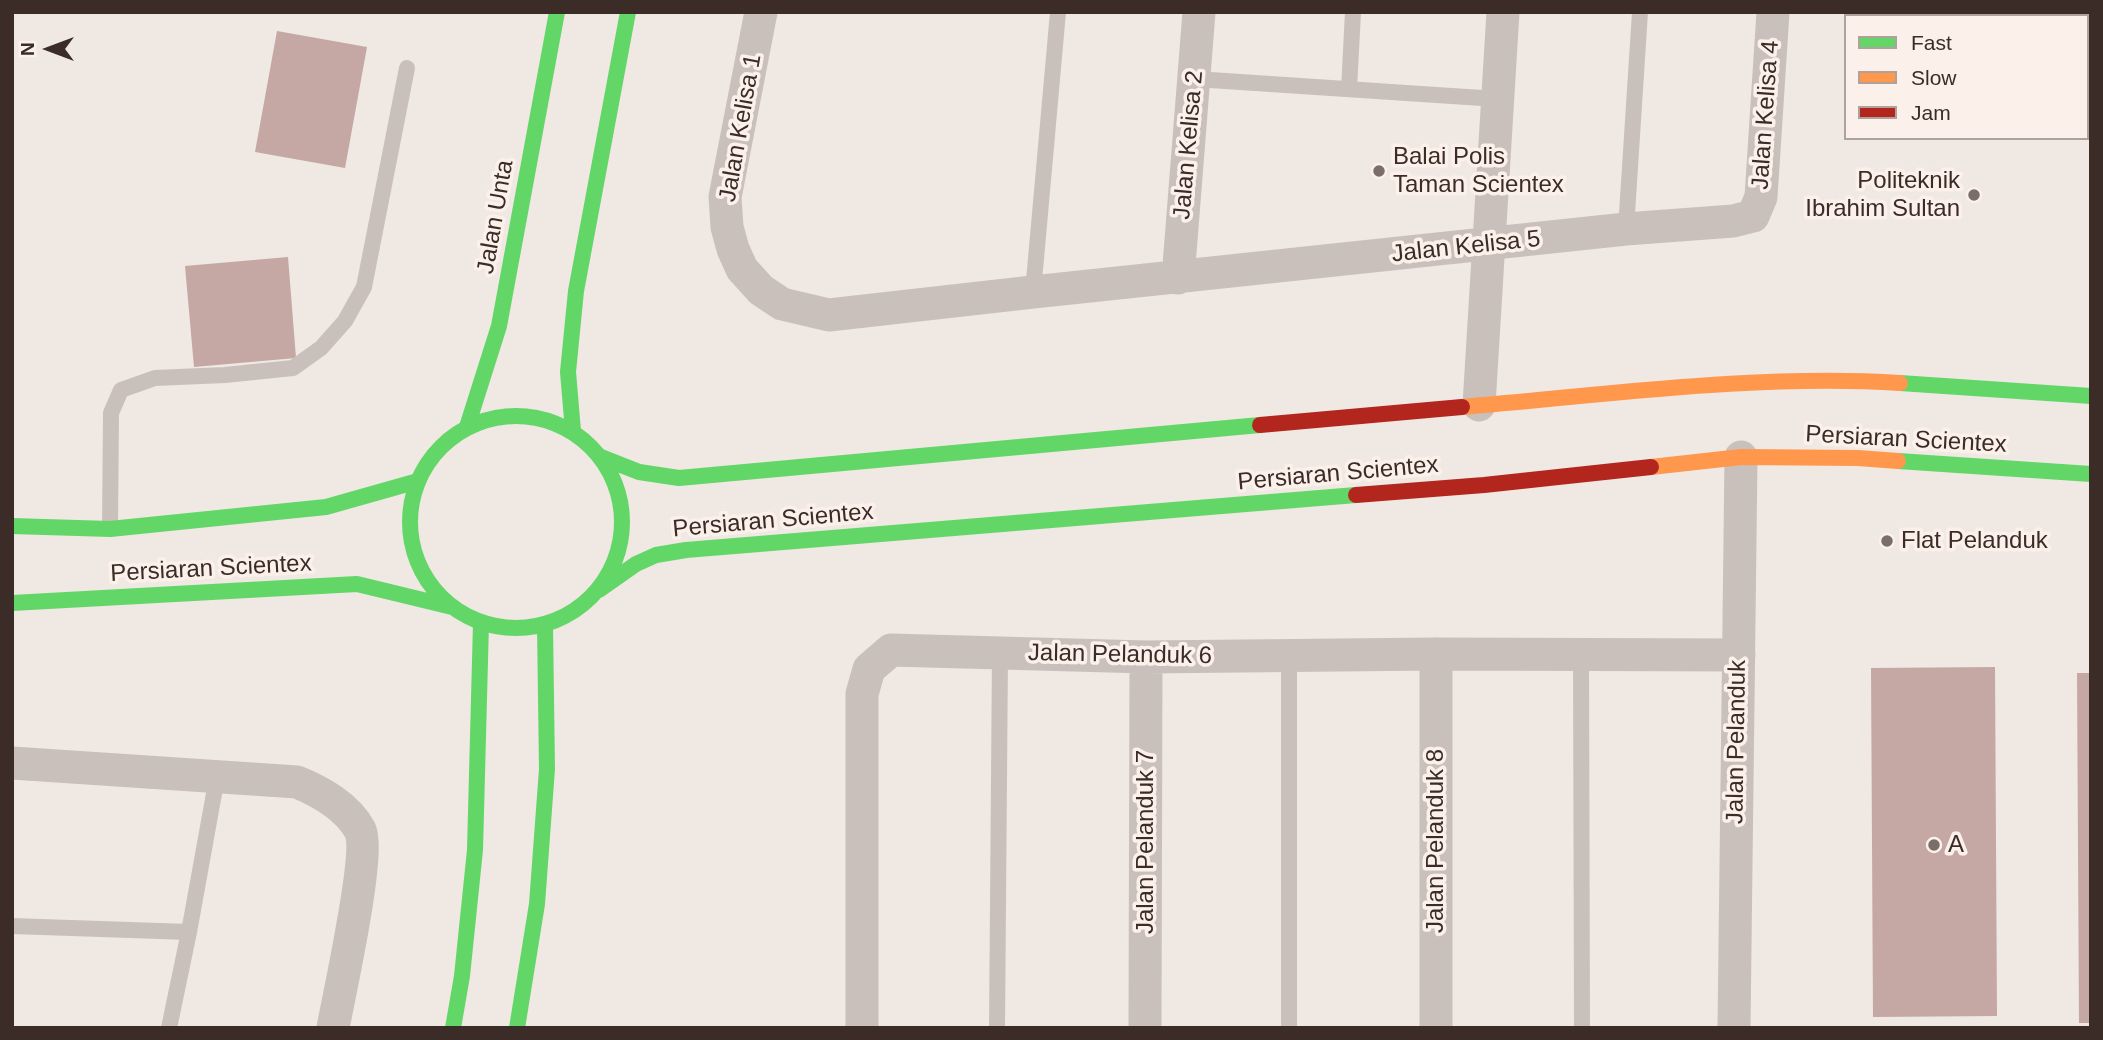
<!DOCTYPE html>
<html>
<head>
<meta charset="utf-8">
<style>
	body { margin:0 }
	#map { position:relative; width:2103px; height:1040px; overflow:hidden; background:#efe8e3; font-family:Arial,sans-serif }
	canvas { display:block }
	.frame { position:absolute; inset:0; border:14px solid #3b2c28; pointer-events:none }
	.legend { position:absolute; left:1844px; top:14px; width:245px; height:126px; box-sizing:border-box; background:#fcf1ea; border:2px solid #afa29c; margin:0; padding:9px 12px; list-style:none; font-size:21px; color:#3b2c28 }
	.legend li { display:flex; align-items:center; gap:14px; height:35px }
	.legend b { width:35px; border:2px solid #afa29c }
	.north { position:absolute; left:14px; top:14px; width:70px; height:70px; -webkit-text-stroke:5px #fcf1ea; paint-order:stroke; rotate:270deg; font-size:19px; font-weight:700; line-height:28px; text-align:center; color:#3b2c28 }
	.north::after { content:''; display:block; margin:auto; width:24px; height:32px; background:#3b2c28; clip-path:polygon(50% 0,100% 100%,50% 72%,0 100%) }
</style>
</head>
<body>
<div id="map">
<canvas width="2103" height="1040"></canvas>
<div class="frame"></div>
<ul class="legend">
<li><b style="height:9px;background:#63d668"></b>Fast</li>
<li><b style="height:9px;background:#ff974d"></b>Slow</li>
<li><b style="height:9px;background:#b3261e"></b>Jam</li>
</ul>
<div class="north">N</div>
</div>
<script>
const c = document.querySelector('canvas').getContext('2d');
c.lineJoin = 'round';
function paint(path, color) { c.fillStyle = color; c.fill(path, 'evenodd'); }
function trace(path, color, width, dash) { c.strokeStyle = color; c.lineWidth = width; c.lineCap = dash ? 'butt' : 'round'; c.setLineDash(dash || []); c.stroke(path); }
function drawText(font, color, halo, rows, align = 'center') {
  c.font = font + ' Arial,sans-serif'; c.lineWidth = 7; c.setLineDash([]); c.textBaseline = 'middle'; c.strokeStyle = halo; c.fillStyle = color; for (const [text, x, y, turn = 0] of rows) {
    c.save(); c.translate(x, y); c.rotate((+turn || 0) * Math.PI / 180); c.textAlign = isNaN(turn) ? turn : align; if (halo) c.strokeText(text, 0, 0); c.fillText(text, 0, 0); c.restore();
  }
}
const building = new Path2D(`
	M277,31L367,47L345,168L255,152Z
	M288,257L296,358L194,367L185,266Z
	M1995,667L1997,1016L1873,1017L1871,668Z
	M2077,673H2091V1023H2079Z`);
const lane = new Path2D(`
	M1195,79L1497,99
	M1349,89L1353,12
	M1626,229L1640,12
	M1033,292L1058,12
	M110,529L111,413L121,390L155,378L225,375L293,368L321,348L345,321L364,287L407,68
	M1581,654L1582,1028
	M12,926L189,932
	M169,1028L189,932L217,777
	M997,1028L1000,653
	M1289,1028V655`);
const street = new Path2D(`
	M761,12L725,197L727,227L733,249L742,269L761,290L782,304L829,315L1033,292L1626,229L1733,221L1753,216L1761,197L1773,12
	M1178,278L1199,12
	M1479,405L1503,12
	M1436,654V1028
	M12,763L297,782C321,792 347,806 360,830C371,853 339,995 333,1028
	M862,1028V694L869,669L891,650L1146,657L1436,654L1739,655
	M1145,1028L1146,657
	M1734,1028L1741,457`);
const fast = new Path2D(`
	M1900,383L2091,396
	M410 522a106 106 0 1 1 212 0a106 106 0 1 1-212 0Z
	M467,427L499,326L557,12
	M573,431L568,372L576,291L628,12
	M601,457L639,472L679,478L1260,425
	M1898,461L2091,474
	M12,526L110,529L326,507L418,481
	M599,590L636,564L656,555L686,550L1356,495
	M12,603L357,584L452,607
	M453,1028L462,976L475,850L481,623
	M517,1028L537,904L547,769L545,625`);
const slow = new Path2D(`
	M1462,407C1606,395 1756,374 1900,383
	M1651,467L1741,457L1858,458L1898,461`);
const jam = new Path2D(`
	M1260,425L1462,407
	M1356,495L1484,485L1651,467`);
const markers = [
	[1379,171,7,"#7a6e69"],
	[1974,195,7,"#7a6e69"],
	[1887,541,7,"#7a6e69"],
	[1934,845,7,"#7a6e69"]
];
const streetNames = [
	["Jalan Kelisa 4",1766,115,-86],
	["Jalan Kelisa 1",741,128,-80],
	["Jalan Kelisa 2",1189,145,-85],
	["Jalan Unta",496,217,-80],
	["Jalan Kelisa 5",1466,247,-6],
	["Persiaran Scientex",1906,440,3],
	["Persiaran Scientex",1338,474,-5],
	["Persiaran Scientex",773,521,-5],
	["Persiaran Scientex",211,569,-3],
	["Jalan Pelanduk 6",1120,655,1],
	["Jalan Pelanduk",1737,742,-89],
	["Jalan Pelanduk 8",1436,841,-90],
	["Jalan Pelanduk 7",1146,842,-90]
];
const poiNames = [
	["Balai Polis",1393,157],
	["Taman Scientex",1393,185],
	["Politeknik",1960,181,"right"],
	["Ibrahim Sultan",1960,209,"right"],
	["Flat Pelanduk",1901,541],
	["A",1948,845]
];
paint(building, '#c5a8a3');
trace(lane, '#c9c0bb', 16);
trace(street, '#c9c0bb', 33);
trace(fast, '#63d668', 16);
trace(slow, '#ff974d', 16);
trace(jam, '#b3261e', 16);
for (const [x, y, r, color] of markers) { const dot = new Path2D(); dot.arc(x, y, r, 0, 2 * Math.PI); c.fillStyle = color; c.fill(dot); trace(dot, '#fcf1ea', 2.5); }
drawText('24px', '#3b2c28', '#fcf1ea', streetNames);
drawText('24px', '#3b2c28', '#fcf1ea', poiNames, 'left');
</script>
</body>
</html>
